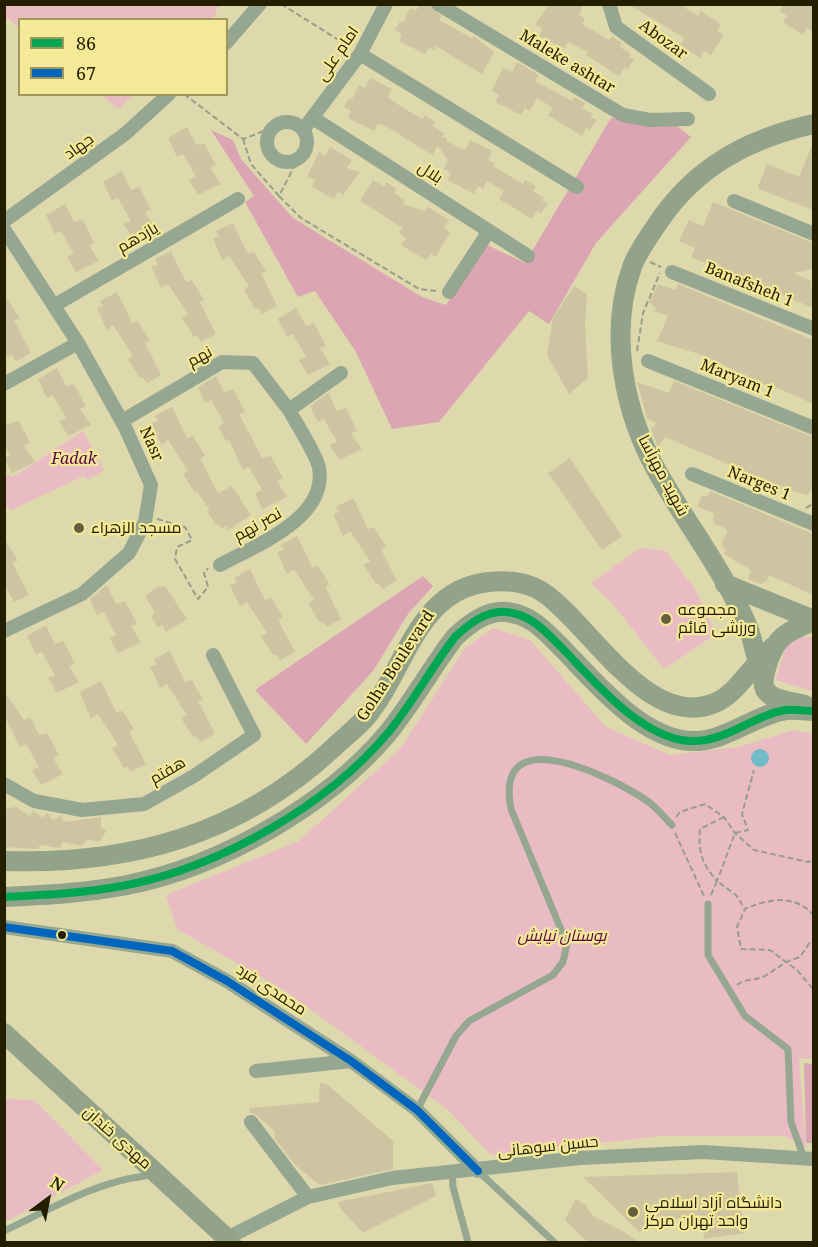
<!DOCTYPE html>
<html>
<head>
<meta charset="utf-8">
<style>
	body { margin:0 }
	#map { position:relative; width:818px; height:1247px; overflow:hidden; background:#ded9ac; font-family:"Noto Serif",serif }
	canvas { display:block }
	.frame { position:absolute; inset:0; border:6px solid #231e00; pointer-events:none }
	.legend { position:absolute; left:18px; top:18px; width:210px; height:78px; box-sizing:border-box; background:#f3e997; border:2px solid #a0985b; margin:0; padding:8px 10px; list-style:none; font-size:18px; color:#231e00 }
	.legend li { display:flex; align-items:center; gap:12px; height:30px }
	.legend b { width:30px; border:2px solid #a0985b }
	.north { position:absolute; left:18px; top:1169px; width:60px; height:60px; -webkit-text-stroke:4px #f3e997; paint-order:stroke; rotate:32deg; font-size:16px; font-weight:700; line-height:24px; text-align:center; color:#231e00 }
	.north::after { content:''; display:block; margin:auto; width:21px; height:27px; background:#231e00; clip-path:polygon(50% 0,100% 100%,50% 72%,0 100%) }
</style>
</head>
<body>
<div id="map">
<canvas width="818" height="1247"></canvas>
<div class="frame"></div>
<ul class="legend">
<li><b style="height:8px;background:#00a651"></b>86</li>
<li><b style="height:8px;background:#0065bd"></b>67</li>
</ul>
<div class="north">N</div>
</div>
<script>
const c = document.querySelector('canvas').getContext('2d');
c.lineJoin = 'round';
function paint(path, color) { c.fillStyle = color; c.fill(path, 'evenodd'); }
function trace(path, color, width, dash) { c.strokeStyle = color; c.lineWidth = width; c.lineCap = dash ? 'butt' : 'round'; c.setLineDash(dash || []); c.stroke(path); }
function drawText(font, color, halo, rows, align = 'center') {
  c.font = font + ' "Noto Serif",Cairo,serif'; c.lineWidth = 4.5; c.setLineDash([]); c.textBaseline = 'middle'; c.strokeStyle = halo; c.fillStyle = color; for (const [text, x, y, turn = 0] of rows) {
    c.save(); c.translate(x, y); c.rotate((+turn || 0) * Math.PI / 180); c.textAlign = isNaN(turn) ? turn : align; if (halo) c.strokeText(text, 0, 0); c.fillText(text, 0, 0); c.restore();
  }
}
const green = new Path2D(`
	M5,4H219V5L213,19L20,20L19,28L8,18L5,20Z
	M101,95H132L119,109Z
	M83,431L104,470L88,480L84,476L11,510L5,505V474L13,477Z
	M640,548L666,551L696,590L716,634L664,669L612,603L591,583Z
	M493,628L530,640L606,727L670,755L738,747L794,730L813,734V1059L799,1058L806,1148L785,1136H662L491,1155L448,1110L284,990L177,929L166,895L299,841L400,749L465,648Z
	M797,637H813V691L775,680L786,647Z
	M4,1099L34,1100L103,1170L5,1222Z`);
const forest = new Path2D(`
	M611,118L676,125L691,137L596,243L549,324L529,311L439,422L392,429L356,352L315,291L298,297L245,202L254,196L211,130L233,140L241,159L293,218L422,297L446,305L485,244L525,263Z
	M423,576L433,586L408,614L373,671L306,744L255,690Z
	M804,1063L813,1064V1143H806Z`);
const water = new Path2D(`
	M751 758a9 9 0 1 1 18 0a9 9 0 1 1-18 0Z`);
const building = new Path2D(`
	M419,4L429,5L441,16L439,20L472,38L474,36L494,52L482,74L436,46L434,50L429,47L425,54L399,41L402,34L395,30L400,21L403,23L410,8L416,11Z
	M549,4H584L579,15L585,18L582,24L609,40L612,36L622,43L620,47L631,54L629,58L634,59L627,70L625,67L619,76L586,55L588,52L568,42L565,49L539,36L542,28L535,25Z
	M628,4H679L698,16L701,11L721,24L717,31L724,35L711,55L704,51L700,58L680,45L684,38Z
	M784,4H813V32L807,28L803,35L783,22L787,16L780,11Z
	M517,62L539,75L535,81L572,101L574,97L585,103L582,108L593,114L591,118L597,120L589,131L587,127L582,136L548,115L553,108L537,98L530,111L525,108L521,115L495,102L499,95L492,91L503,68L512,72Z
	M370,78L392,89L388,97L394,102L422,119L425,115L435,122L433,126L444,133L442,137L447,138L446,141L465,150L470,140L492,151L488,160L495,163L493,166L523,184L525,180L536,186L533,191L544,198L542,201L548,203L540,214L538,210L532,219L499,199L504,191L487,181L483,189L478,186L474,194L448,180L451,173L444,169L448,161L438,146L432,155L384,125L378,124L374,131L348,118L351,111L344,107L349,98L352,99L359,85L365,88Z
	M187,127L196,145L204,143L216,165L210,168L221,184L198,195L189,180L196,177L183,154L177,157L168,138Z
	M813,143V210L759,189L758,186L767,164L799,177Z
	M330,147L352,160L347,168L360,172L343,195L338,192L334,199L312,187L315,180L307,177L319,152L325,156Z
	M122,171L131,190L139,187L151,210L145,212L155,228L133,239L124,224L131,221L118,198L112,201L103,182Z
	M373,180L384,187L386,182L397,189L394,193L405,200L403,204L425,211L428,207L449,220L444,228L450,232L436,257L431,254L426,260L401,245L406,238L399,233L403,228L360,201Z
	M713,202L813,243V269L794,273L811,281L813,308L691,257L695,248L679,241L689,220L703,226Z
	M65,204L74,222L83,220L94,243L89,245L99,261L76,272L67,257L74,254L61,231L55,234L46,215Z
	M233,223L248,254L254,252L266,272L261,273L277,306L262,314L258,308L255,309L244,290L249,286L229,256L222,260L213,238L219,237L216,231Z
	M171,251L186,282L192,280L204,300L199,301L216,334L201,342L197,336L194,337L182,318L188,314L168,284L161,288L151,266L158,265L155,259Z
	M658,284L675,290L678,284L813,340V404L769,384L768,386L754,380L705,356L657,341L668,316L654,311L656,308L649,302Z
	M574,286L587,294L585,324L588,378L569,394L547,355L553,318Z
	M117,292L132,323L138,321L150,341L145,343L161,375L147,383L142,377L140,378L128,359L133,356L113,325L107,330L97,308L103,306L100,301Z
	M4,294L20,319L14,320L31,353L16,361L12,355L8,357L4,352Z
	M296,308L306,326L314,323L326,346L320,348L330,364L308,375L299,360L306,357L293,334L287,337L278,319Z
	M57,368L66,386L74,384L86,406L80,409L91,425L68,436L59,421L66,418L53,395L47,398L38,379Z
	M216,376L224,392L233,389L245,412L239,414L262,458L271,456L283,478L277,481L287,497L262,509L255,493L262,490L249,467L243,470L229,440L226,441L218,426L224,423L211,400L205,403L198,387Z
	M674,381L813,437V487L807,495L791,491L665,437L658,447L651,429L656,423L647,418L637,382L669,393Z
	M328,393L337,411L346,408L357,431L351,433L362,449L339,460L330,445L337,442L324,419L318,422L310,406Z
	M172,407L187,438L193,436L205,456L200,458L218,493L232,486L251,515L228,530L226,526L222,529L218,524L216,525L207,511L210,510L197,492L195,493L183,474L188,471L168,440L162,445L157,437L152,423L158,421L155,416Z
	M19,421L30,443L24,446L35,462L12,473L4,459L10,455L4,445V425Z
	M570,458L622,536L602,550L548,473Z
	M710,491L813,534V595L769,575L767,581L761,584L748,579L751,570L724,554L726,550L721,545L728,530L713,523L714,514L697,506L702,495L707,497Z
	M353,498L368,529L374,527L386,547L381,549L397,581L382,589L378,583L376,584L364,565L370,561L350,531L343,536L333,514L340,512L336,507Z
	M297,536L312,567L318,566L330,585L325,587L341,619L327,627L322,621L320,623L308,603L314,600L294,569L287,574L277,552L284,550L280,545Z
	M4,538L18,561L12,562L29,595L14,602L4,585Z
	M250,569L265,600L272,598L283,618L278,620L295,652L280,660L276,654L273,655L261,636L267,633L247,602L240,607L230,585L237,583L234,578Z
	M107,585L116,604L125,601L137,624L131,626L141,642L118,653L110,638L116,635L104,612L97,615L90,599Z
	M165,586L187,619L166,632L162,625L158,628L151,616L155,613L145,596L157,587Z
	M46,625L55,644L63,641L75,664L69,666L79,682L57,693L48,678L55,675L42,652L36,655L27,636Z
	M170,651L185,682L192,680L203,700L198,701L215,734L200,742L196,736L193,737L181,718L187,715L167,684L160,688L150,666L157,665L154,659Z
	M101,681L116,712L123,711L134,730L129,732L146,764L131,772L127,766L124,768L112,748L118,745L98,714L91,719L80,692Z
	M4,691L24,720L30,717L39,735L47,733L59,755L53,758L63,774L41,785L32,770L39,767L26,744L20,747L4,715Z
	M16,807L30,816L33,810L43,818L47,813L53,820L61,815L64,822L101,817V828L107,830L99,842L88,839L82,846L63,842L60,848L41,845L37,849L4,847V809Z
	M320,1082L328,1085L393,1141V1169L320,1185L296,1166L275,1139L274,1131L255,1114L250,1113L249,1108L319,1102Z
	M737,1172L744,1233L704,1239L701,1215L672,1219L673,1226L638,1231L583,1177Z
	M432,1183L436,1196L363,1233L340,1208L338,1202Z
	M576,1199L586,1205L593,1216L623,1231L638,1242H588L565,1220Z`);
const path = new Path2D(`
	M281,4L350,47
	M184,94L243,139L272,128
	M243,139L251,164L279,196L298,159
	M279,196L301,218L419,289L437,291
	M650,262L661,267
	M637,351L643,313L660,273
	M806,508L814,503
	M157,519L185,527L192,540L177,547L175,559L198,599L208,587L204,573L208,568
	M676,817L680,812L705,804L724,817L735,833L754,850L808,862L814,859
	M724,817L700,829C698,852 702,864 717,881L735,833L748,830L742,814L754,770
	M675,833L704,896
	M711,895L717,881L736,895L745,909
	M814,916C795,893 768,899 745,909L737,927L741,949L770,950L797,970L814,990
	M737,985C746,978 755,981 765,976C778,968 785,961 800,957L810,942H814`);
const lane = new Path2D(`
	M708,904V955L745,1016L788,1049L791,1122L804,1158
	M417,1110L456,1036L469,1021L553,975L563,962L567,944L511,809C493,718 610,776 646,800C655,806 664,817 672,825
	M452,1170L453,1187L468,1242
	M478,1171L554,1242
	M4,1231C49,1210 95,1182 145,1176`);
const street = new Path2D(`
	M438,4L623,115L650,120L688,119
	M609,4L616,27L709,94
	M226,43L260,4
	M360,54L577,187
	M313,118L528,256
	M267 142a20 20 0 1 1 40 0a20 20 0 1 1-40 0Z
	M303,130L360,54L386,4
	M734,201L814,234
	M4,221L125,134L169,94
	M4,229L78,343L125,427L151,485L145,522L129,553L82,594L4,631
	M672,272L814,329
	M449,292L489,231
	M55,305L238,199
	M648,361L814,428
	M4,384L78,343
	M122,421L222,362L253,363L289,410L341,373
	M692,474L814,524
	M220,565C255,546 328,518 319,468C317,455 296,423 289,410
	M4,784L34,801L82,810L144,804L194,776L254,735L213,655
	M4,927L172,951L227,981L351,1061L417,1110L478,1171
	M256,1071L351,1061
	M251,1122L308,1197
	M227,1238L308,1197L392,1178L580,1158L703,1152L814,1159`);
const secondary = new Path2D(`
	M725,584L814,620
	M763,679C757,662 754,644 748,627C725,573 687,524 658,473C624,413 608,334 632,267C638,251 650,235 660,220C697,166 750,138 814,124
	M805,705C795,702 777,701 769,694C762,689 763,680 765,672C773,640 783,632 814,621
	M4,861C130,865 239,835 332,749C343,738 357,728 367,716C406,669 417,589 489,582C508,580 528,582 544,593C590,624 651,736 719,701C738,691 755,662 773,647
	M4,897C46,895 86,893 127,885C219,867 326,806 387,734C412,704 431,668 455,637C469,624 486,610 507,612C532,615 546,632 563,649C595,682 641,738 690,741C725,743 753,715 786,710C795,709 805,711 814,711
	M4,1033L231,1242`);
const bus1 = new Path2D(`
	M4,897C46,895 86,893 127,885C219,867 326,806 387,734C412,704 431,668 455,637C469,624 486,610 507,612C532,615 546,632 563,649C595,682 641,738 690,741C725,743 753,715 786,710C795,709 805,711 814,711`);
const bus2 = new Path2D(`
	M4,927L172,951L227,981L351,1061L417,1110L478,1171`);
const markers = [
	[79,528,6,"#645f3c"],
	[666,619,6,"#645f3c"],
	[62,935,5,"#231e00"],
	[633,1212,6,"#645f3c"]
];
const streetNames = [
	["Abozar",663,40,36],
	["امام علی",338,54,-56],
	["Maleke ashtar",567,62,31],
	["جهاد",79,147,-36],
	["بلال",430,173,33],
	["یازدهم",138,238,-30],
	["Banafsheh 1",749,285,22],
	["نهم",200,357,-28],
	["Maryam 1",737,379,22],
	["Nasr",151,444,66],
	["شهید مهرآسا",663,476,62],
	["Narges 1",759,484,22],
	["نصر نهم",258,525,-29],
	["Golha Boulevard",396,666,-57],
	["هفتم",168,771,-30],
	["محمدی فرد",271,990,33],
	["مهدی خندان",117,1138,42],
	["حسین سوهانی",548,1147,-6]
];
const parkNames = [
	["Fadak",74,459],
	["بوستان نیایش",562,936]
];
const poiNames = [
	["مسجد الزهراء",91,528],
	["مجموعه",678,610],
	["ورزشی قائم",678,628],
	["دانشگاه آزاد اسلامی",645,1203],
	["واحد تهران مرکز",645,1221]
];
paint(green, '#e9bcc3');
paint(forest, '#dba5b3');
paint(water, '#70bcc7');
paint(building, '#cec4a1');
trace(path, '#979f88', 2, [6, 3]);
trace(lane, '#95a691', 7);
trace(street, '#95a691', 14);
trace(secondary, '#93a389', 20);
trace(bus1, '#00a651', 8);
trace(bus2, '#0065bd', 8);
for (const [x, y, r, color] of markers) { const dot = new Path2D(); dot.arc(x, y, r, 0, 2 * Math.PI); c.fillStyle = color; c.fill(dot); trace(dot, '#f3e997', 2); }
drawText('16px', '#231e00', '#f3e997', streetNames);
drawText('italic 16px', '#5b0345', '#f3e997', parkNames);
drawText('16px', '#231e00', '#f3e997', poiNames, 'left');
</script>
</body>
</html>
